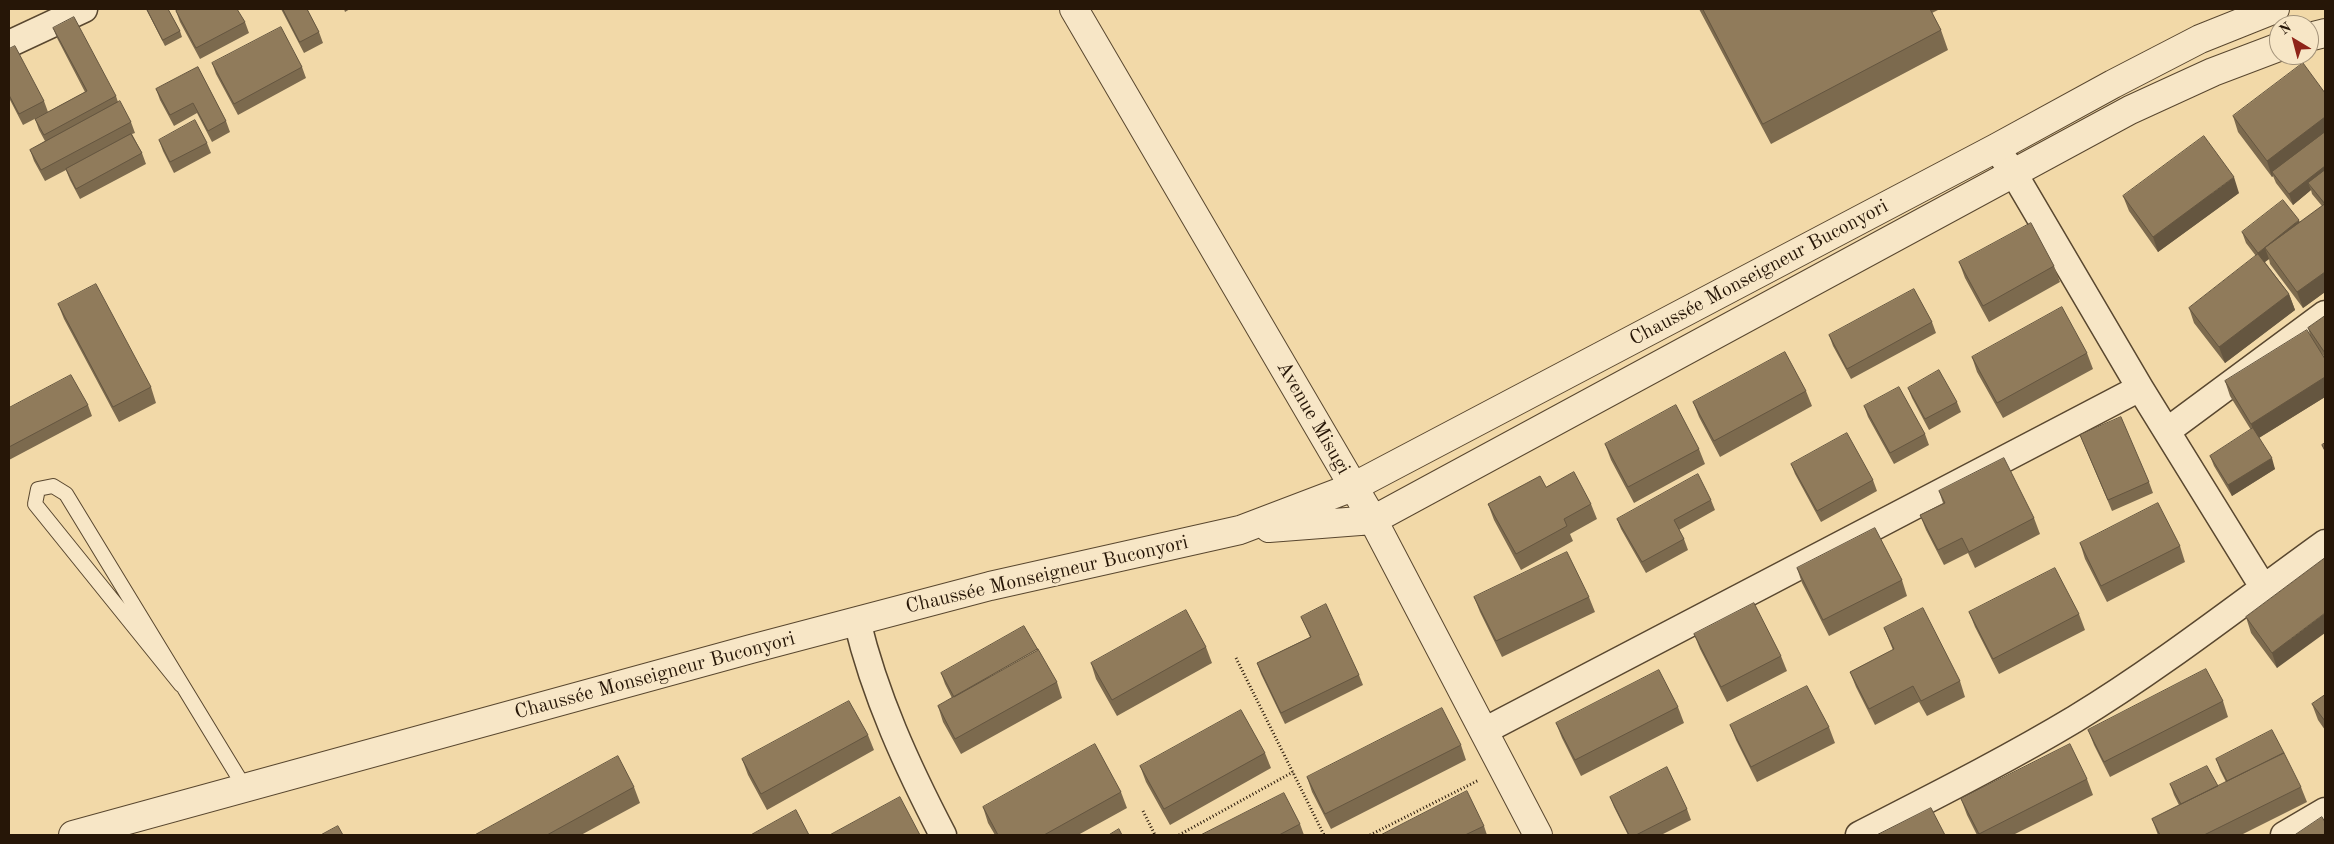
<!DOCTYPE html>
<html>
<head>
<meta charset="utf-8">
<style>
	body { margin:0 }
	#map { position:relative; width:2334px; height:844px; overflow:hidden; background:#f2d9a8; font-family:"Old Standard TT",serif }
	canvas { display:block }
	.frame { position:absolute; inset:0; border:10px solid #261607; pointer-events:none }
	.north { position:absolute; left:2269px; top:15px; width:50px; height:50px; box-sizing:border-box; background:#f7e6c6; border:1px solid #a3937a; border-radius:50%; rotate:323deg; font-size:14px; font-weight:700; line-height:20px; text-align:center; color:#261607 }
	.north::after { content:''; display:block; margin:auto; width:18px; height:22px; background:#8f2418; clip-path:polygon(50% 0,100% 100%,50% 72%,0 100%) }
</style>
</head>
<body>
<div id="map">
<canvas width="2334" height="844"></canvas>
<div class="frame"></div>
<div class="north">N</div>
</div>
<script>
const c = document.querySelector('canvas').getContext('2d');
c.lineJoin = 'round';
function trace(path, color, width, dash) { c.strokeStyle = color; c.lineWidth = width; c.lineCap = dash ? 'butt' : 'round'; c.setLineDash(dash || []); c.stroke(path); }
function paint(path, color) { c.fillStyle = color; c.fill(path, 'evenodd'); }
function drawText(font, color, halo, rows, align = 'center') {
  c.font = font + ' "Old Standard TT",serif'; c.lineWidth = 5; c.setLineDash([]); c.textBaseline = 'middle'; c.strokeStyle = halo; c.fillStyle = color; for (const [text, x, y, turn = 0] of rows) {
    c.save(); c.translate(x, y); c.rotate((+turn || 0) * Math.PI / 180); c.textAlign = isNaN(turn) ? turn : align; if (halo) c.strokeText(text, 0, 0); c.fillText(text, 0, 0); c.restore();
  }
}
const path = new Path2D(`
	M1236,658L1324,835
	M1143,811L1155,835
	M1179,835L1293,772
	M1370,835L1479,780`);
const service = new Path2D(`
	M181,685L35,504L38,489L53,486L66,494L245,788`);
const minor = new Path2D(`
	M9,44L84,9
	M1996,148L2013,172L2140,388L2263,587
	M2167,431L2325,314
	M857,621C875,696 907,766 943,835
	M1484,731L2140,388
	M1859,835C1931,798 2005,761 2075,719C2162,666 2243,602 2325,543
	M2284,835L2325,811`);
const tertiary = new Path2D(`
	M1074,9L1373,520L1538,835
	M2309,37L2325,33
	M1269,528L1373,520L2130,110L2213,72L2279,47
	M73,835L751,649L990,586L1240,530L1353,487L1996,148L2113,84L2200,39L2275,9`);
const wall = new Path2D(`
	M146,9H168L180,31L182,37L165,46Z
	M281,9H307L319,32L323,43L304,53Z
	M344,9H350L345,12Z
	M1699,9H1940L1932,13L1941,30L1948,50L1771,144Z
	M176,11L245,22L249,33L200,59L180,22Z
	M53,28L116,96L118,102L131,122L135,133L132,134L142,153L146,164L80,199L70,180L66,170L45,181L34,161L30,150L45,141L39,130L35,119L85,92L57,38Z
	M9,49L44,101L48,112L23,125L9,98Z
	M212,63L302,67L306,78L238,115L216,74Z
	M198,67L226,121L230,132L212,142L197,113L174,126L160,100L156,89Z
	M2325,93V292L2303,308L2270,264L2269,259L2265,262L2289,294L2295,310L2225,363L2194,323L2189,308L2256,256L2246,243L2242,232L2300,222L2322,206L2312,194L2311,190L2293,205L2276,183L2273,176L2272,177L2238,132L2233,116Z
	M159,140L207,143L211,153L174,173L163,151Z
	M2239,193L2158,252L2129,211L2123,196Z
	M1959,262L2054,266L2060,282L1989,322L1965,278Z
	M58,304L151,387L156,403L119,422L64,319Z
	M2325,316V358L2321,352L2325,359V397L2259,438L2275,469L2232,496L2214,466L2210,456L2251,430L2230,396L2225,381L2310,335L2308,328Z
	M1932,322L1936,333L1851,379L1833,346L1829,335Z
	M2087,353L2093,369L2003,418L1977,372L1972,357Z
	M1908,388L1957,402L1961,412L1929,430L1912,398Z
	M1806,391L1812,406L1720,457L1699,417L1693,402Z
	M88,405L92,416L9,460V408Z
	M1864,406L1925,434L1929,445L1894,464L1868,417Z
	M2080,435L2149,482L2153,493L2112,511Z
	M1605,444L1699,449L1705,464L1634,503L1611,460Z
	M1791,464L1873,480L1877,491L1821,522L1795,474Z
	M1546,487L1591,504L1597,519L1570,534L1573,541L1521,570L1494,520L1488,504Z
	M1939,491L2034,518L2040,534L1975,568L1968,553L1944,565L1926,530L1920,515L1943,503Z
	M1711,500L1715,510L1679,530L1684,539L1688,550L1646,573L1621,529L1617,519Z
	M2080,543L2180,546L2185,562L2107,602L2085,559Z
	M2325,558L2277,668L2251,633L2246,617Z
	M1797,568L1902,580L1907,596L1829,636L1802,583Z
	M1474,597H1589L1595,612L1502,657L1480,612Z
	M1969,612L2079,614L2085,630L1999,674L1975,627Z
	M1301,617L1359,675L1363,685L1285,724L1261,674L1257,663L1310,637Z
	M1884,628L1960,681L1965,697L1927,716L1919,702L1875,725L1856,687L1850,672L1893,650Z
	M1694,634L1781,656L1787,671L1727,702L1700,649Z
	M1206,647L1212,663L1117,716L1096,679L1091,663Z
	M941,673L1057,682L1062,698L961,754L943,722L938,706L952,698L945,684Z
	M2325,695V730L2318,720L2312,704Z
	M2223,701L2228,717L2110,777L2094,745L2088,730Z
	M1678,707L1684,723L1581,776L1562,738L1556,723Z
	M1730,725L1829,727L1835,743L1757,782L1736,740Z
	M868,735L874,750L767,810L748,775L742,759Z
	M1461,745L1466,760L1331,829L1312,792L1307,777Z
	M1265,753L1271,768L1170,825L1146,782L1140,766Z
	M2216,759L2301,787L2307,802L2241,835H2158L2152,819L2179,805L2174,795L2170,784L2218,786L2226,782L2220,770Z
	M2087,779L2093,795L2013,835H1977L1967,815L1961,799Z
	M634,787L640,803L581,835H475Z
	M1121,792L1127,808L1078,835H995L988,823L983,807Z
	M1610,797L1687,809L1691,820L1661,835H1628L1614,807Z
	M1300,824L1304,835H1201Z
	M1484,826L1487,835H1381Z`);
const shadedWall = new Path2D(`
	M2325,117V137L2272,172L2273,176L2272,177L2267,161Z
	M2325,166V180L2308,183L2311,190L2293,205L2289,194Z
	M2234,177L2239,193L2158,252L2153,237Z
	M2299,220L2303,231L2265,248Z
	M2265,248L2269,259L2262,264L2258,253Z
	M2325,272V292L2303,308L2297,292Z
	M2289,294L2295,310L2225,363L2219,347Z
	M2325,377V397L2257,439L2251,424Z
	M2272,458L2275,469L2232,496L2228,485Z
	M2325,613V633L2277,668L2272,653Z`);
const building = new Path2D(`
	M147,9H168L180,31L163,40Z
	M181,9H237L245,22L196,48L176,11Z
	M283,9H307L319,32L300,42Z
	M1703,9H1930L1941,30L1763,124Z
	M74,17L116,96L44,135L35,119L87,91L53,28Z
	M281,27L302,67L234,104L212,63Z
	M15,46L44,101L19,114L9,95V49Z
	M2303,63L2325,93V117L2267,161L2233,116Z
	M198,67L226,121L208,131L193,103L170,115L156,89Z
	M120,101L131,122L41,170L30,150Z
	M195,120L207,143L170,162L159,140Z
	M2325,132V166L2289,194L2272,172Z
	M131,134L142,153L76,189L66,169Z
	M2204,136L2234,177L2153,237L2123,196Z
	M2325,170V204L2308,183Z
	M2283,200L2299,220L2258,253L2242,232Z
	M2325,204V272L2297,292L2265,248Z
	M2031,223L2054,266L1983,306L1959,262Z
	M2258,254L2289,294L2219,347L2189,308Z
	M96,284L151,387L113,407L58,304Z
	M1914,289L1932,322L1847,369L1829,335Z
	M2062,307L2087,353L1997,403L1972,357Z
	M2325,316V353L2308,328Z
	M2307,330L2325,359V377L2251,424L2225,381Z
	M1785,352L1806,391L1714,441L1693,402Z
	M1939,370L1957,402L1925,419L1908,388Z
	M71,375L88,405L9,447V408Z
	M1899,387L1925,434L1890,453L1864,406Z
	M1676,405L1699,449L1628,487L1605,444Z
	M2121,417L2149,482L2108,500L2080,435Z
	M2253,428L2272,458L2228,485L2210,456Z
	M1847,433L1873,480L1817,511L1791,464Z
	M2325,443V451L2322,445Z
	M2004,458L2034,518L1969,552L1962,538L1938,550L1920,515L1945,503L1939,491Z
	M1574,472L1591,504L1564,519L1567,526L1516,554L1488,504L1540,476L1546,487Z
	M1698,474L1711,500L1674,520L1684,539L1642,562L1617,519Z
	M2158,503L2180,546L2101,586L2080,543Z
	M1875,528L1902,580L1823,620L1797,568Z
	M1567,552L1589,597L1496,641L1474,597Z
	M2325,558V613L2272,653L2246,617Z
	M2055,568L2079,614L1993,659L1969,612Z
	M1754,603L1781,656L1721,687L1694,634Z
	M1326,604L1359,675L1281,713L1257,663L1311,637L1301,617Z
	M1923,608L1960,681L1921,701L1913,686L1869,709L1850,672L1894,649L1884,628Z
	M1186,610L1206,647L1112,700L1091,663Z
	M1024,626L1038,650L954,697L941,673Z
	M1038,649L1057,682L955,739L938,706Z
	M2206,669L2223,701L2104,762L2088,730Z
	M1659,670L1678,707L1575,760L1556,723Z
	M1807,686L1829,727L1751,767L1730,725Z
	M2325,695V721L2312,704Z
	M849,701L868,735L761,794L742,759Z
	M1442,708L1461,745L1325,814L1307,777Z
	M1241,710L1265,753L1164,809L1140,766Z
	M2272,730L2284,753L2227,781L2216,759Z
	M1095,744L1121,792L1044,835H998L983,807Z
	M2070,744L2087,779L1979,834L1961,799Z
	M2284,753L2301,787L2204,835H2160L2152,819Z
	M618,756L634,787L547,835H475Z
	M2207,766L2218,786L2181,804L2170,784Z
	M1667,767L1687,809L1636,835H1629L1610,797Z
	M1467,791L1484,826L1465,835H1381Z
	M1284,793L1300,824L1279,835H1201Z
	M900,797L920,835H830Z
	M1931,808L1945,835H1877Z
	M796,810L809,835H751Z
	M2322,817L2325,822V835H2295Z
	M338,826L343,835H321Z
	M1119,829L1122,835H1109Z`);
const streetNames = [
	["Chaussée Monseigneur Buconyori",1759,273,-28],
	["Avenue Misugi",1313,418,60],
	["Chaussée Monseigneur Buconyori",1047,575,-13],
	["Chaussée Monseigneur Buconyori",655,676,-15]
];
trace(service, '#59472f', 16);
trace(minor, '#59472f', 29);
trace(tertiary, '#59472f', 30);
trace(path, '#261607', 3, [1, 2.5]);
trace(service, '#f7e6c6', 14);
trace(minor, '#f7e6c6', 26);
trace(tertiary, '#f7e6c6', 28);
paint(wall, '#7c6a4e');
paint(shadedWall, '#655640');
paint(building, '#907b5b');
trace(building, '#655640', 1);
drawText('20px', '#261607', '#f7e6c6', streetNames);
</script>
</body>
</html>
